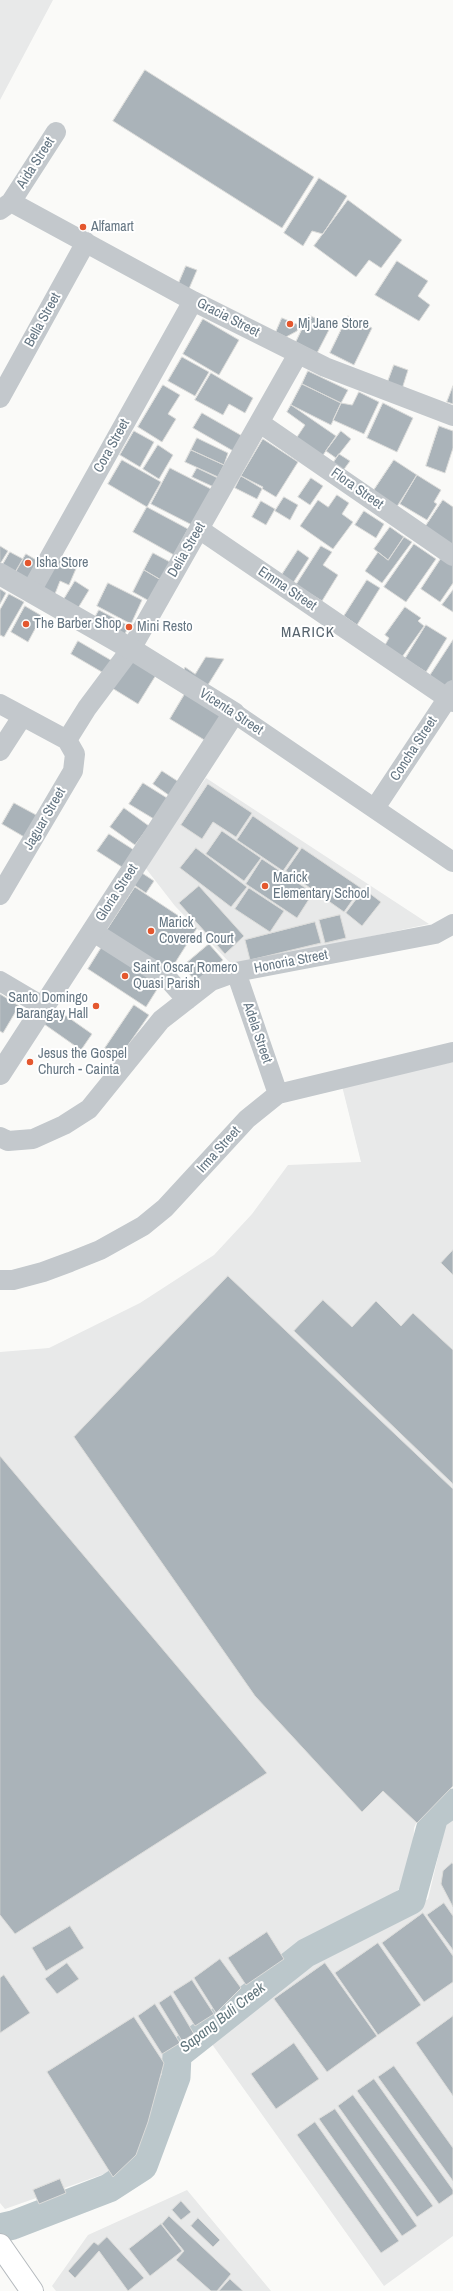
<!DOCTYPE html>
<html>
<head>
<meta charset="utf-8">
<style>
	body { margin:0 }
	canvas { display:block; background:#fafaf8 }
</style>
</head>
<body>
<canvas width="453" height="2291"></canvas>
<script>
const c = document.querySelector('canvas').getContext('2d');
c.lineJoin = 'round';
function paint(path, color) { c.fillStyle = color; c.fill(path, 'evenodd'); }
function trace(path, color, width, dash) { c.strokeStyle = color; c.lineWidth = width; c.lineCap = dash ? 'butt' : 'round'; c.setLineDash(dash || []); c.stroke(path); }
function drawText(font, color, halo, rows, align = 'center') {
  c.font = font + ' "Archivo Narrow",sans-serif'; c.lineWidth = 4; c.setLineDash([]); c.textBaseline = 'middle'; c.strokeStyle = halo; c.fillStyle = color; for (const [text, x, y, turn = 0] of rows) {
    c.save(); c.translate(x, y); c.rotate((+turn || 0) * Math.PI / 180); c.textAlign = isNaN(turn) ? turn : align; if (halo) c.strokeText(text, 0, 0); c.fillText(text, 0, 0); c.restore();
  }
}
const built = new Path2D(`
	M0,0H53L0,100Z
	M206,778L429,924L233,966L175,906L144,866Z
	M453,1062V1787L420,1814L414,1828L412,1879L377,1906L311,1946L166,2051L159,2069L153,2108L137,2145L121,2168L5,2209L0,2203V1352L49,1348L140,1303L214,1255L252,1214L288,1165L361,1162L342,1086Z
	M453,1811V2236L384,2286L209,2040L318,1962L428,1899L448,1815Z
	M187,2190L271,2291H56L52,2286L88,2235Z`);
const river = new Path2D(`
	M0,2228L13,2225L109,2188L143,2166L176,2077L177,2055L306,1953L411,1900L434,1816L453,1803`);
const building = new Path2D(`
	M145,70L314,177L282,228L113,121Z
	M319,178L347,196L323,234L312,231L303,246L284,233Z
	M348,200L402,240L381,268L369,260L356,277L314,246Z
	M397,261L428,281L418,296L430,305L419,321L375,295Z
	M186,266L197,270L188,291L178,285Z
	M309,315L331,326L317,353L296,342Z
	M348,316L372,328L354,365L330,353Z
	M282,318L299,325L297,331L286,337L276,332Z
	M203,319L239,340L219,375L183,354Z
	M182,357L209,372L195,396L168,381Z
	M394,365L408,370L402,389L387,384Z
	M308,371L348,390L341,403L302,384Z
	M211,373L253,398L245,413L229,404L223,415L195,400Z
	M302,384L341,403L331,425L291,405Z
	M163,385L180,395L168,414L176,419L162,442L138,427Z
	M453,386V404L447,402Z
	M359,392L379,402L364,434L333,420L341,403L352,405Z
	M383,403L413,418L397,452L367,438Z
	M291,405L336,436L319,461L293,443L305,425L287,412Z
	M202,413L244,437L235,452L193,428Z
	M439,426L453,431V448L445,473L426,466Z
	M134,431L154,442L140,467L120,455Z
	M341,431L351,439L336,458L326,451Z
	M197,438L228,453L224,465L191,450Z
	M263,439L298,462L276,497L241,476Z
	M158,445L173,455L159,479L143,469Z
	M191,450L224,465L218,477L185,462Z
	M339,454L350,461L342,472L332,465Z
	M122,460L161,482L147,507L108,484Z
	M394,460L417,475L396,508L372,493Z
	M170,468L213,490L194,526L151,504Z
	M197,468L220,479L216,488L192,477Z
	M417,475L441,490L434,502L437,504L427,520L400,504Z
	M241,476L263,487L257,499L235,488Z
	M311,478L323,486L310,505L298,497Z
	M337,495L349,503L342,514L353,522L333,549L300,526L318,500L328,507Z
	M284,497L298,505L290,520L275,511Z
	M443,500L453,507V546L425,527Z
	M261,501L275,509L266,525L252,517Z
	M147,507L188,529L174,555L133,532Z
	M364,511L384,524L376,538L355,525Z
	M390,527L404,537L388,560L374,549Z
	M404,537L412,542L382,583L365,571L378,552L388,560Z
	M414,544L436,559L406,602L384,587Z
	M0,546L8,551L0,564Z
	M321,546L332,552L323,565L338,575L322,601L296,585Z
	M298,550L309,558L293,583L281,576Z
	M10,552L23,559L15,573L2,566Z
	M153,553L170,562L161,580L144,570Z
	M26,554L38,561L27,580L15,573Z
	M59,554L78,564L69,585L60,581L53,599L40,592Z
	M442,557L453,564V583L440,602L421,589Z
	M144,570L161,580L153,603L133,592Z
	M367,580L380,588L357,625L344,616Z
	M75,581L89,590L75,613L61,604Z
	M108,583L142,600L131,624L97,606Z
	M0,589L6,593L0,604Z
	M453,590V612L442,605Z
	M9,594L24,602L4,637L0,635V610Z
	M25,606L42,616L28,642L11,632Z
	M405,607L421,618L418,621L424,626L402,657L385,645L389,638L385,635Z
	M99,610L129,626L122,639L92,623Z
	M426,625L447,638L426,672L405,659Z
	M453,640V684L447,693L427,680Z
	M78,641L114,662L107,675L71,654Z
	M206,657L224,659L206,688L183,673L185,667L195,674Z
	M130,659L156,675L138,704L112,688Z
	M186,692L222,715L206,741L170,719Z
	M162,771L179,782L170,796L153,784Z
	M143,783L167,798L154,819L129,804Z
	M208,784L252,813L236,837L213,822L202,839L181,825Z
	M14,803L38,816L26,838L2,824Z
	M124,808L149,826L135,845L110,827Z
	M253,816L299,848L283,871L237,840Z
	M222,831L261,858L244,881L206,854Z
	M109,834L137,852L125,869L97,851Z
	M196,848L247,887L231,907L180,868Z
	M302,848L361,888L344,912L286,871Z
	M262,859L313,893L297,918L246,884Z
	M142,873L154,881L146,893L134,885Z
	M199,886L244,936L225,954L179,903Z
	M135,887L197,928L168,974L105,933Z
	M249,888L284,911L270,932L235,909Z
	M364,889L381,902L362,926L346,913Z
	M340,915L346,938L325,943L319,920Z
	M315,922L321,943L250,960L245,940Z
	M209,944L223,960L196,982L183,966Z
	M103,945L161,983L146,1007L88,969Z
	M0,994L19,1006L3,1033L0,1031Z
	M134,1005L149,1015L119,1058L105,1048Z
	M55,1008L92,1034L81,1050L44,1024Z
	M453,1250V1275L441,1263Z
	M228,1276L453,1489V1786L417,1823L383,1791L362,1812L255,1696L74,1437Z
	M323,1300L352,1327L376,1301L401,1326L413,1313L453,1350V1484L294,1331Z
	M0,1456L267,1773L15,1934L0,1915Z
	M452,1863L453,1864V1907L441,1884L443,1871Z
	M444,1903L453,1916V1950L427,1915Z
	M423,1913L453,1956V1982L424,2002L382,1943Z
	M70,1926L84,1948L46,1971L32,1948Z
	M267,1932L284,1959L246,1985L228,1958Z
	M378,1943L421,2005L378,2035L335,1973Z
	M220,1959L241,1988L216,2013L194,1978Z
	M67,1963L79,1979L57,1994L45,1979Z
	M325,1963L377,2036L327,2072L274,1999Z
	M4,1975L30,2013L0,2033V1978Z
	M192,1980L214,2014L195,2026L173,1992Z
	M171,1995L194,2034L182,2041L159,2003Z
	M155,2004L180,2043L162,2054L138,2016Z
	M453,2016V2096L416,2043Z
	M134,2017L164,2063L148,2122L136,2155L113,2177L47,2072Z
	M294,2043L319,2079L276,2109L251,2074Z
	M394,2066L453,2148V2181L378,2077Z
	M374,2079L453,2190V2194L439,2204L357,2091Z
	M353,2095L433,2206L417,2217L338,2106Z
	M335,2109L417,2226L402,2236L319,2119Z
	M315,2122L399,2241L381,2253L297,2135Z
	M60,2179L66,2193L39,2204L33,2190Z
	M181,2201L191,2212L181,2220L172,2210Z
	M169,2216L231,2274L217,2291H211L176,2260L184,2251L162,2224Z
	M198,2218L220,2240L213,2247L191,2226Z
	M161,2224L182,2251L150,2276L129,2249Z
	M107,2237L144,2278L128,2291L99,2251L75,2278L68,2271L94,2242L98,2245Z
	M230,2279L243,2291H219Z`);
const minor = new Path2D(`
	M11,202L193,301L325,367L453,416
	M0,210L11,202L56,132
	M0,398L86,242
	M260,423L453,556
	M199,529L453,702
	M31,591L193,301
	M0,704L67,740
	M234,713L453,862
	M67,740L87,708L131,649L298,354
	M0,751L22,717
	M375,808L453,690
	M0,895L73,771L75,754L67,740
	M92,931L169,980L187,1000
	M236,972L278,1094
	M0,981L44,1007
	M0,1137L8,1141L33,1139L64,1125L89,1109L161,1020L211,981L236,972L435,934L453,924
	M0,1280H13L43,1272L70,1262L100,1250L143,1226L165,1208L247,1119L278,1094L453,1052`);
const tertiary = new Path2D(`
	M0,574L131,649L234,713L0,1074`);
const primary = new Path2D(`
	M0,2245L32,2291`);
const markers = [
	[83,227,4,"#e4572e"],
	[290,324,4,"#e4572e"],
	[28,563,4,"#e4572e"],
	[26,624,4,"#e4572e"],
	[129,627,4,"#e4572e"],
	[265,886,4,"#e4572e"],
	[151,931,4,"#e4572e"],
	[125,976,4,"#e4572e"],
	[96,1006,4,"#e4572e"],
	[30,1062,4,"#e4572e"]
];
const streetNames = [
	["Aida Street",36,163,-57],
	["Gracia Street",228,318,27],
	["Bella Street",43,320,-61],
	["Cora Street",112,446,-61],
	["Flora Street",357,489,35],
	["Delia Street",187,550,-60],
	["Emma Street",287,589,34],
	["Vicenta Street",231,712,33],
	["Concha Street",414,749,-57],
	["Jaguar Street",45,819,-60],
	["Gloria Street",117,893,-57],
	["Honoria Street",291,962,-11],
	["Adela Street",257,1033,71],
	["Irma Street",219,1150,-48]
];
const poiNames = [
	["Alfamart",91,227],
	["Mj Jane Store",298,324],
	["Isha Store",36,563],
	["The Barber Shop",34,624],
	["Mini Resto",137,627],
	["Marick",273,878],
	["Elementary School",273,894],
	["Marick",159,923],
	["Covered Court",159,939],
	["Saint Oscar Romero",133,968],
	["Quasi Parish",133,984],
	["Santo Domingo",88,998,"right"],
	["Barangay Hall",88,1014,"right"],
	["Jesus the Gospel",38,1054],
	["Church - Cainta",38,1070]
];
const neighbourhoodNames = [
	["MARICK",308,633]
];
const waterNames = [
	["Sapang Buli Creek",223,2018,-38]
];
paint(built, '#e8e9e9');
trace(river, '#bbc7cb', 29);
paint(building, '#aab3b9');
trace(building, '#dcdcda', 1);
trace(primary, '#b5babe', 24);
trace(minor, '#c3c8cc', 20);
trace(tertiary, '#c3c8cc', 22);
trace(primary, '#fff', 22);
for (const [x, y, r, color] of markers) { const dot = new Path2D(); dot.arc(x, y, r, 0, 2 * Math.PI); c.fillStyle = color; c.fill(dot); trace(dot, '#fff', 1.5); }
drawText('14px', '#657683', '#fff', streetNames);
drawText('14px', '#657683', '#fff', poiNames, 'left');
c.letterSpacing = '1px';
drawText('15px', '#57646e', '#fff', neighbourhoodNames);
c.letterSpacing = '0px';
drawText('italic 15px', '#60757c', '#fff', waterNames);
</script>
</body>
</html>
